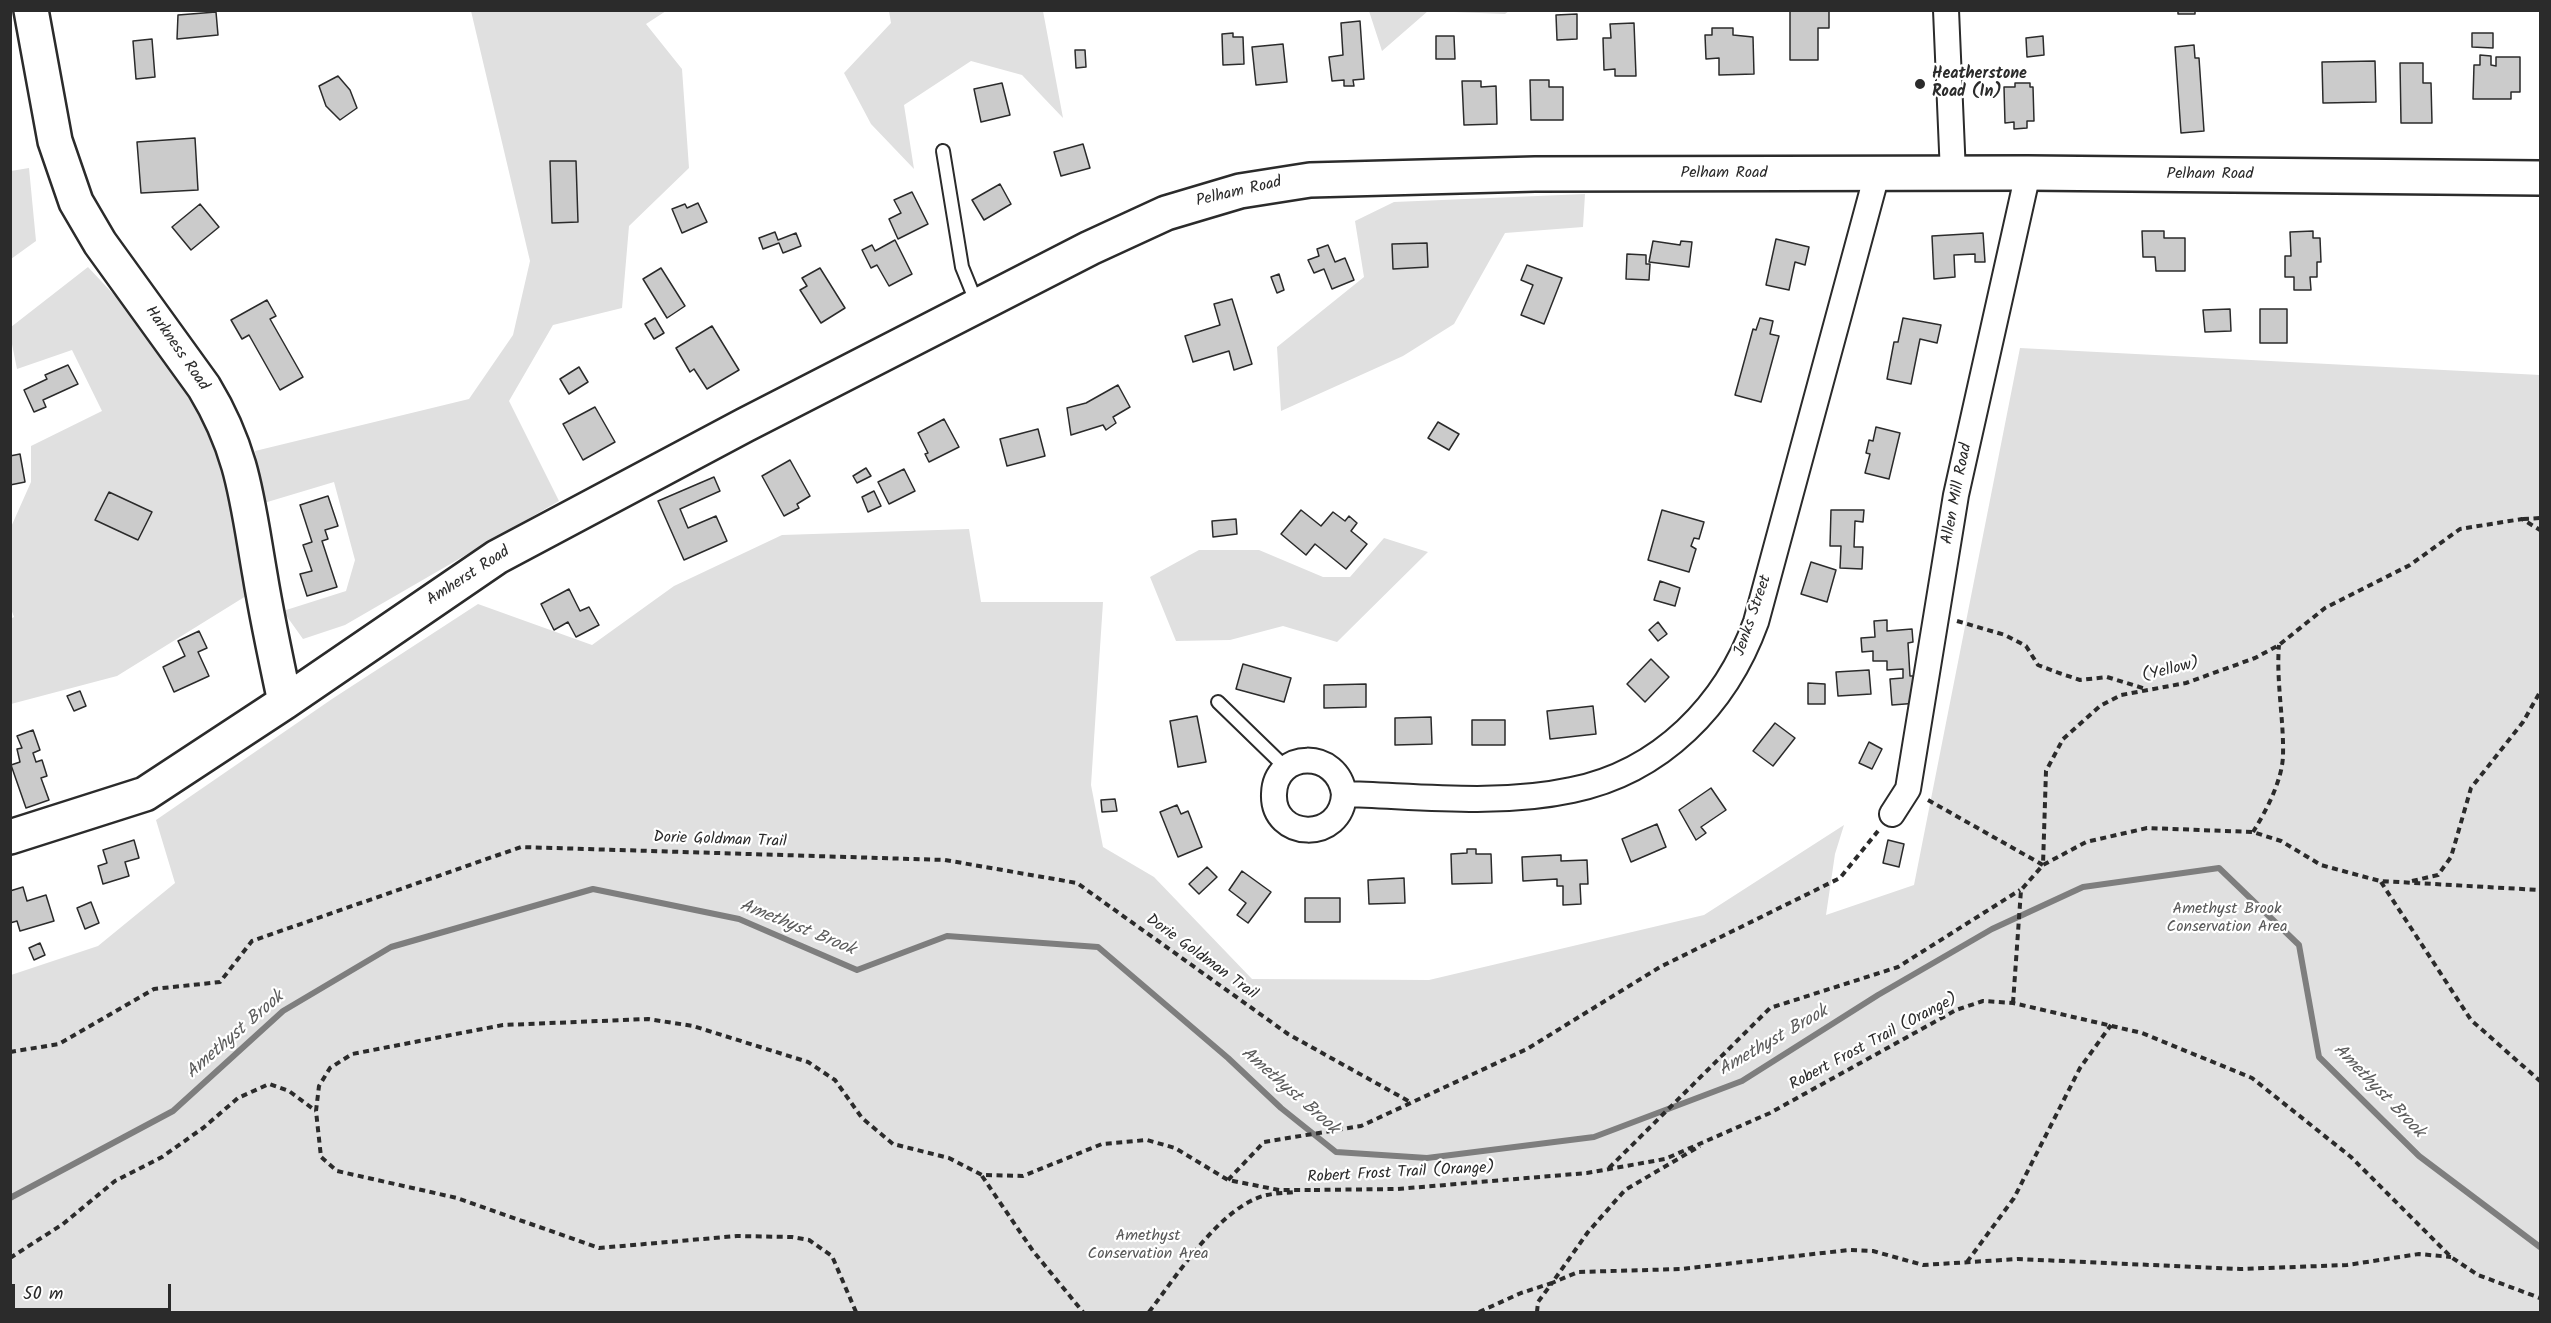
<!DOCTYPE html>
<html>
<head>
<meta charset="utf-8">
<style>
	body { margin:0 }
	#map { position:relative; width:2551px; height:1323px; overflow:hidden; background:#fff; font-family:Kalam,sans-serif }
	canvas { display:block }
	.frame { position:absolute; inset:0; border:12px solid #2b2b2b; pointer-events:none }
	.scale { position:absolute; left:12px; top:1284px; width:159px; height:27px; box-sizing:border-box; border:3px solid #2b2b2b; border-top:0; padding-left:8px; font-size:18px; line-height:21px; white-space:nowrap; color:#2b2b2b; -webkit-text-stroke:4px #fff; paint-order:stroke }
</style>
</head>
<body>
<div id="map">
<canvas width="2551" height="1323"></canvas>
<div class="frame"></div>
<div class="scale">50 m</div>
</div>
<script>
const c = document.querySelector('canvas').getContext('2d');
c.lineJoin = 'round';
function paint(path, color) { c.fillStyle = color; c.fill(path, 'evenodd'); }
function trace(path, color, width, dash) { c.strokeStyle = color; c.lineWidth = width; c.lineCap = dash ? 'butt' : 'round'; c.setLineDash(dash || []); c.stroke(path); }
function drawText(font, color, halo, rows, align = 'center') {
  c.font = font + ' Kalam,sans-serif'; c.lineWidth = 4.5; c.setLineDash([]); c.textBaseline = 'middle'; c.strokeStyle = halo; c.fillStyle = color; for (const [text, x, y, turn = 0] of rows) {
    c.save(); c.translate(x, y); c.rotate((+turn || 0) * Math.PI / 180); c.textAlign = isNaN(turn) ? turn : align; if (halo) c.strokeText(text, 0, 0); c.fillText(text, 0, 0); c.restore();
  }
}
const green = new Path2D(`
	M471,11H666L646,24L682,69L689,168L629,226L622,308L553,325L509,401L559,501L345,625L303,639L283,611L346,591L355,560L334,482L264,503L255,451L469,399L513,335L530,261Z
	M889,11H1043L1063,118L1022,75L971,61L904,105L914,169L871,124L844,73L891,23Z
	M1369,11L1370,10L1509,11L1505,14L1428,11L1382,51Z
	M29,168L36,241L11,259V171Z
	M1585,194L1583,227L1505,233L1454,324L1403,356L1281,411L1277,347L1364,277L1355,221L1394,202Z
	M88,267L130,312L194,402L233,479L246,596L117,676L11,704L10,619L14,617L10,606L11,527L31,482V446L102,411L72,350L17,369L11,339V327Z
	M2020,348L2540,375V1312H11V975L98,946L175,883L156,820L332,699L478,604L592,645L674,586L782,535L969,529L981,602H1103L1091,785L1103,847L1154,877L1252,979L1429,980L1704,915L1844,825L1835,854L1826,915L1914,885Z
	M1384,538L1428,552L1337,642L1283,626L1230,640L1176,641L1150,577L1199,550H1259L1323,577H1350Z`);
const stream = new Path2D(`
	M10,1198L173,1111L283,1011L391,947L593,889L739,919L857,970L947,936L1098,947L1228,1058L1281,1108L1336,1152L1427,1158L1594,1137L1742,1081L1878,995L1992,929L2083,887L2219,868L2299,945L2319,1057L2419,1156L2540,1247`);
const building = new Path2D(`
	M1790,10H1829V28H1818V60H1790Z
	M2178,10H2195V14H2178Z
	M216,12L218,35L177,39L178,15Z
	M1577,14V39L1557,40L1556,15Z
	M1360,21L1364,79L1353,80L1354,86H1344V80L1332,81L1329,57L1343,55L1341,23Z
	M1634,23L1636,76H1615V69L1604,70L1603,38H1611L1610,24Z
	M1712,28H1733V35L1753,37L1754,74L1719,75V58L1706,59L1705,35H1712Z
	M1233,33V37H1243L1244,64L1223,65L1222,34Z
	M2472,33H2493V48L2472,47Z
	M1436,36H1454L1455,59H1436Z
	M2043,36L2044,55L2027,57L2026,38Z
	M152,39L155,77L136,79L133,41Z
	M1283,44L1287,82L1256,85L1252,47Z
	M2194,45L2195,58H2199L2204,131L2181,133L2175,47Z
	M1075,50H1085L1086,67L1076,68Z
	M2480,55L2491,56V65L2496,66V57H2520V92H2511V99H2473L2474,65H2480Z
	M2375,61L2376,102L2323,103L2322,62Z
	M2400,63H2423V83H2431L2432,123H2401Z
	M338,76L350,90L357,108L340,120L326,106L319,86Z
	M1530,80H1549V87H1563V120H1531Z
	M1462,81H1481V87L1496,86L1497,124L1464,125Z
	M1002,83L1010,115L981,122L974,89Z
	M2015,83H2030V87H2033L2034,121H2027V128L2014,129V122L2005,123L2004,87H2015Z
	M195,138L198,190L141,193L137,142Z
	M1083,144L1090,168L1061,176L1054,152Z
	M550,161H576L578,222L552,223Z
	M1000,184L1011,204L984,220L972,200Z
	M912,192L928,224L898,239L889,219L901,213L894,200Z
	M698,203L707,222L682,233L672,209L685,204L687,208Z
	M200,204L219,227L191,250L172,227Z
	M2142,231H2164V238H2185V271H2156L2155,257H2143Z
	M2313,231V238H2320L2321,262H2317V277H2310L2311,290H2294V277H2285V256H2291L2290,232Z
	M775,232L778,240L796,233L801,246L783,253L779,243L763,249L759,238Z
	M1983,233L1985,262H1975V254L1954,255L1955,277L1934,279L1932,236Z
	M1776,239L1809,247L1805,265L1795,262L1789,290L1766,285Z
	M895,240L912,274L889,286L877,265L871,268L862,250L872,245L875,251Z
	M1653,241L1680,245L1681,241L1692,242L1689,267L1649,262Z
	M1427,243L1428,267L1393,269L1392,244Z
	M1328,245L1335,262L1345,258L1354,280L1332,289L1324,269L1314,273L1308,260L1319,256L1317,249Z
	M1627,254L1646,255V264H1650L1649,280L1626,279Z
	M1527,265L1562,278L1544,324L1521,315L1533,285L1521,280Z
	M661,268L685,306L667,318L643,279Z
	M820,268L845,308L821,323L800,290L807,286L802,278Z
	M1279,274L1284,290L1277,293L1271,277Z
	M1232,299L1252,364L1234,370L1229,351L1193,362L1185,336L1220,325L1214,304Z
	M267,300L276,316L270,319L303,377L280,390L249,335L242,339L231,320Z
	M2230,309L2231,331L2205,332L2203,310Z
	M2260,309H2287V343H2260Z
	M655,318L664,333L654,339L645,324Z
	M1760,318L1773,321L1770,334L1779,336L1761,402L1735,395L1753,329L1756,330Z
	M1903,318L1941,325L1937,343L1920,339L1911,384L1887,379L1894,342H1898Z
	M712,326L739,370L707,389L694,369L690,372L676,348Z
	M68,365L78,384L43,400L46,407L34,412L24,390L47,379L45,375Z
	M579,367L588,382L569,394L560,379Z
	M1118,385L1130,407L1113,417L1116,423L1106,430L1103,425L1071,435L1067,408L1086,403Z
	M595,407L615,442L583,460L563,424Z
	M944,419L959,447L929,462L925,454L928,453L918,433Z
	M1438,422L1459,434L1449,450L1428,438Z
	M1876,427L1900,433L1889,479L1865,473L1870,454L1866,453L1869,440L1873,441Z
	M1038,429L1045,456L1007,466L1000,439Z
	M20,454L25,482L10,485V456Z
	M790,460L810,496L797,504L799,508L784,516L762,476Z
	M866,468L871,476L857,483L853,476Z
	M904,469L915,491L889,504L878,482Z
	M714,477L720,491L680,509L688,528L716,516L727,541L684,560L658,501Z
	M874,491L881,506L868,512L862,497Z
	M109,492L152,512L138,540L95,520Z
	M328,496L338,526L325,530L328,539L322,541L337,587L307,596L300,574L312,571L303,545L312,542L300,505Z
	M1301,510L1321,526L1333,512L1345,521L1349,516L1357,523L1351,531L1367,544L1346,569L1315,544L1306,555L1281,534Z
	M1662,510L1704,522L1699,539L1694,538L1691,546L1696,549L1689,572L1648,560Z
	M1831,510H1864L1863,522L1855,521L1854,547H1863L1862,569L1840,568L1841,546H1830Z
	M1236,519L1237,534L1213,537L1212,521Z
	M1811,562L1836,570L1827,602L1801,594Z
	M1660,581L1680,588L1675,606L1654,600Z
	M569,589L580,611L589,607L599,625L576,637L568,622L554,630L541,604Z
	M1887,620V631L1912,629L1913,642L1908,643L1910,676H1917L1918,703L1892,705L1890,679L1903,678V669L1887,670V661H1873V651L1862,652L1861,638L1875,637L1874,621Z
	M1658,622L1667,634L1658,641L1649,630Z
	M199,631L207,648L198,652L209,676L174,692L163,667L185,656L178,641Z
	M1651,659L1669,677L1645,702L1627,684Z
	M1243,664L1291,678L1284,702L1236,689Z
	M1869,670L1871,694L1838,696L1836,672Z
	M1808,683L1825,684V704H1808Z
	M1366,684V707L1324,708V685Z
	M80,691L86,706L74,711L67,696Z
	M1593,706L1596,734L1550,739L1547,711Z
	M1197,716L1206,762L1178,767L1170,721Z
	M1431,717L1432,744L1395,745V718Z
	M1472,720H1505V745H1472Z
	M1775,723L1795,738L1773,766L1753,751Z
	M33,730L40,750L33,753L36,762L42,760L47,776L41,778L49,800L26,808L11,765L20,762L17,749L22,748L17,736Z
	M1869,742L1882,749L1872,769L1859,763Z
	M1711,788L1726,810L1701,827L1706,833L1696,840L1679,810Z
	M1115,799L1117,811L1102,812L1101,800Z
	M1177,805L1181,814L1188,811L1202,847L1178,857L1160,812Z
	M1657,824L1666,847L1631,862L1622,839Z
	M134,840L139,858L125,862L129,876L103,884L98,866L107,863L103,850Z
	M1888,840L1904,844L1899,867L1883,863Z
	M1467,849H1476V854H1491L1492,883L1452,884L1451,854L1467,853Z
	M1561,855V861L1587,860L1588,884H1580L1581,904L1563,905V886H1557V879L1523,881L1522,857Z
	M1207,867L1217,877L1199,894L1189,884Z
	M1242,871L1271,892L1248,923L1237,915L1246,903L1229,890Z
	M1404,878L1405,903L1369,904L1368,880Z
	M23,887L27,901L46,895L54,921L20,931L17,921L10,923V891Z
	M1305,898H1340V922H1305Z
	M91,902L99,923L85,929L77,908Z
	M40,943L45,955L34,960L29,948Z`);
const path = new Path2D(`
	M2523,519L2540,518
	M1957,621L2005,635L2026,646L2038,665L2059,673L2080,680L2107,677L2146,689
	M1928,800L2043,865L2046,771L2063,739L2100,706L2121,695L2186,683L2255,658L2279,645L2325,608L2410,565L2460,529L2522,519L2540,530
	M2253,832C2266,811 2282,781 2283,756C2284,719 2276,682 2279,645
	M2412,881L2438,875L2451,857L2471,788L2523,722L2540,692
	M2381,882L2471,1020L2540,1081
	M2013,1003L2021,890L2043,865L2086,842L2147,828L2253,832L2281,841L2321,865L2380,881L2540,890
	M10,1052L59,1044L154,989L220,982L252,941L521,847L945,860L1077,883L1288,1034L1412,1103
	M1609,1168L1770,1008L1898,967L2020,890
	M982,1176L1033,1251L1083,1312
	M1228,1180L1264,1142L1361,1126L1527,1049L1660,967L1840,878L1878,831
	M1314,1190L1397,1189L1587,1173L1665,1159L1770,1113L1956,1010L1983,1001L2013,1003L2142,1033L2252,1078L2351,1157L2451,1257L2478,1275L2540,1298
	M10,1258L63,1224L115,1181L162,1157L203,1128L238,1098L269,1084L289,1091L316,1111
	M1967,1262L2014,1198L2080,1068L2111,1025
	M856,1312L832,1256L809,1240L792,1237L737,1236L599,1248L457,1198L337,1171L321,1157L316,1111L319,1086L330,1068L352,1054L503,1025L648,1019L693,1026L808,1062L835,1080L862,1118L893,1144L949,1158L982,1175L1023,1176L1102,1144L1147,1140L1175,1148L1228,1180L1279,1190H1315
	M1149,1312C1176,1277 1221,1205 1267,1195C1276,1193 1286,1193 1295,1192
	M1479,1312L1521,1293L1552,1283L1588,1232L1625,1190L1700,1146
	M1537,1312L1538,1302L1552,1283L1578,1272L1681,1269L1849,1250L1873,1251L1923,1265L2018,1259L2240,1269L2347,1265L2419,1254L2451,1257`);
const service = new Path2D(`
	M943,151L962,267L977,304
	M1218,702L1286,768`);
const minor = new Path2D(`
	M1946,10L1953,174
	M1344,794C1342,843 1272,840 1274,794C1275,750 1338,749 1344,794C1418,796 1498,806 1572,790C1661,772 1726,705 1756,622L1877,174
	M1892,814L1908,789L1956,495L2028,173`);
const secondary = new Path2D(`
	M31,10L55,141L76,202L100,243L204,387C244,453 247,501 260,575C267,618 276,660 285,702
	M10,837L145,794L285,702L497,557L745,425L1090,248L1166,213L1240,191L1310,180L1535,174L2028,173L2540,178`);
const markers = [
	[1920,84,6,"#2b2b2b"]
];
const poiNames = [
	["Heatherstone",1932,75],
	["Road (In)",1932,93]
];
const streetNames = [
	["Pelham Road",1724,174],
	["Pelham Road",2210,175],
	["Pelham Road",1239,193,-13],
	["Harkness Road",176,349,55],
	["Allen Mill Road",1958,494,-79],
	["Amherst Road",469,577,-33],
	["Jenks Street",1754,616,-71],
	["(Yellow)",2171,671,-14],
	["Dorie Goldman Trail",720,841,2],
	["Dorie Goldman Trail",1201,958,36],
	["Robert Frost Trail (Orange)",1874,1043,-28],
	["Robert Frost Trail (Orange)",1401,1174,-3]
];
const parkNames = [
	["Amethyst Brook",2227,910],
	["Conservation Area",2227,928],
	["Amethyst",1148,1237],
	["Conservation Area",1148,1255]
];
const waterNames = [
	["Amethyst Brook",797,929,22],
	["Amethyst Brook",236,1036,-41],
	["Amethyst Brook",1774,1042,-30],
	["Amethyst Brook",1289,1092,41],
	["Amethyst Brook",2378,1092,46]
];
paint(green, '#e0e0e0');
trace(stream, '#7e7e7e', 6);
paint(building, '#cbcbcb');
trace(building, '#2b2b2b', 1.5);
trace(service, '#2b2b2b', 16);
trace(minor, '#2b2b2b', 28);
trace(secondary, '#2b2b2b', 38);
trace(path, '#2b2b2b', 4, [6, 4.5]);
trace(service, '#fff', 12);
trace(minor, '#fff', 24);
trace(secondary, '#fff', 33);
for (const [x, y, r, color] of markers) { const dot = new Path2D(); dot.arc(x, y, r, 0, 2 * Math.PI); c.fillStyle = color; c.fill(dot); trace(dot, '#fff', 2); }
drawText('bold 16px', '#2b2b2b', '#fff', poiNames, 'left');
drawText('16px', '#2b2b2b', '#fff', streetNames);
drawText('16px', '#585858', '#fff', parkNames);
drawText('italic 18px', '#5c5c5c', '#fff', waterNames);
</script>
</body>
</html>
